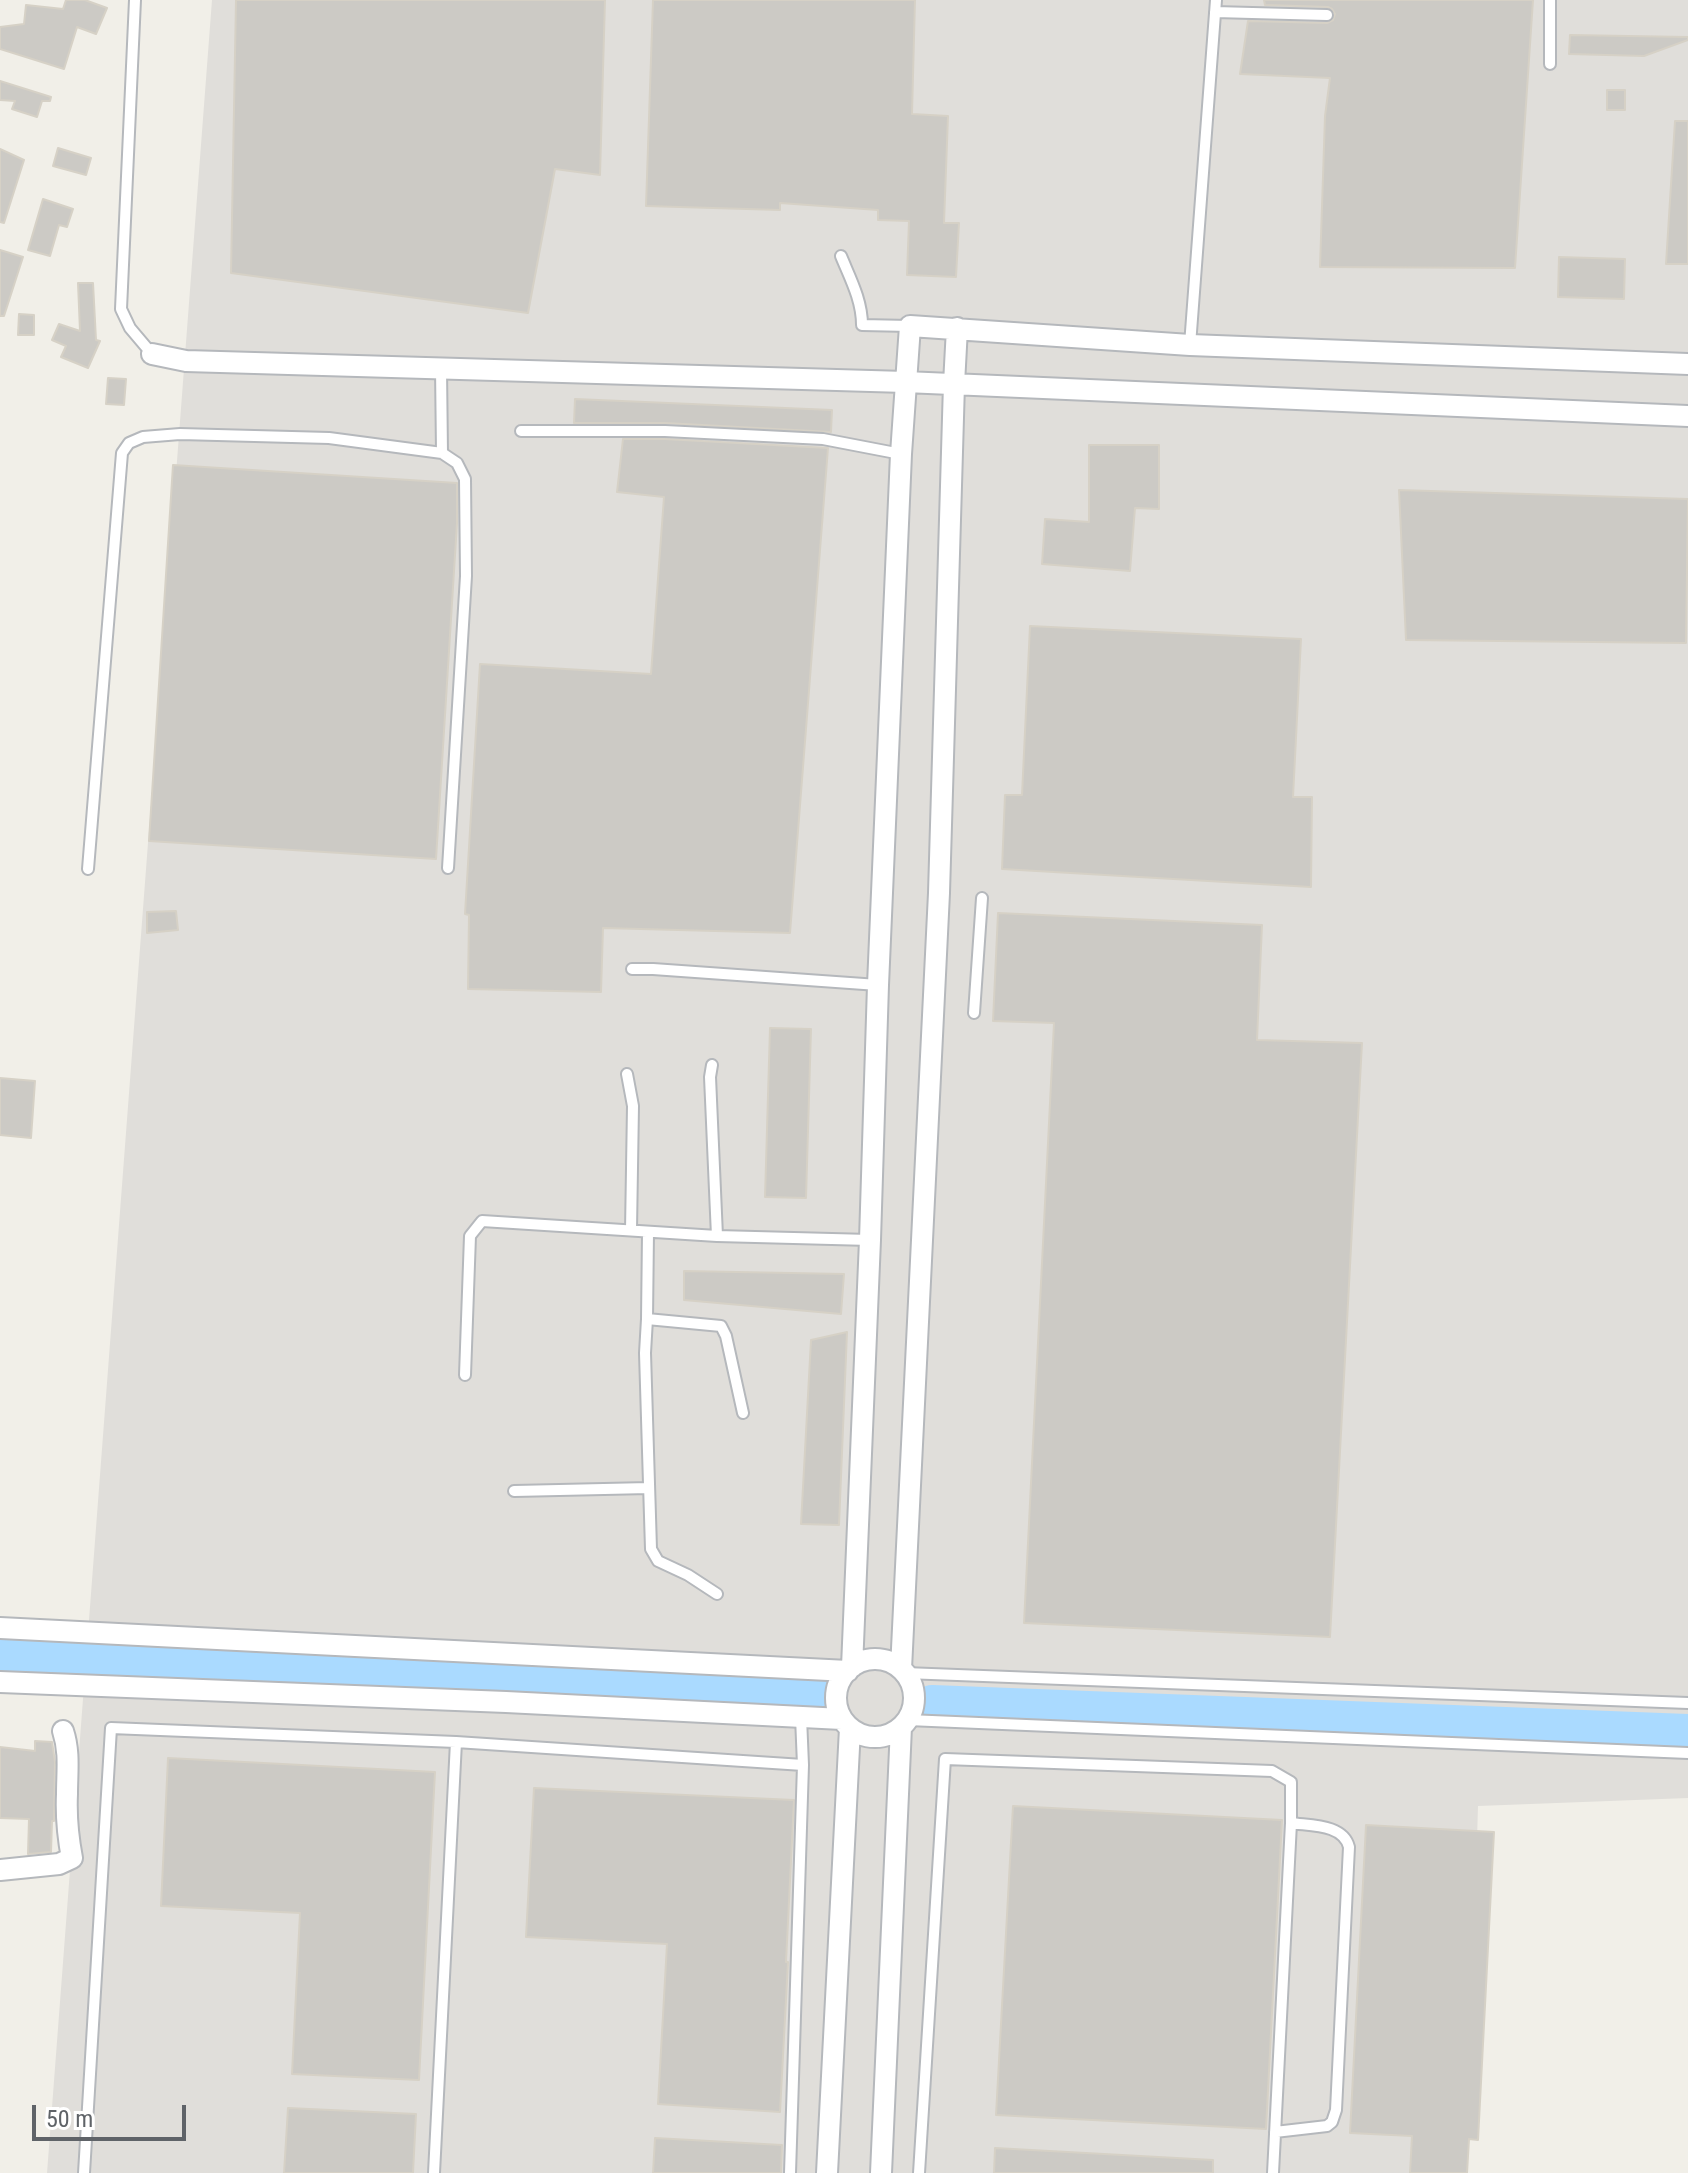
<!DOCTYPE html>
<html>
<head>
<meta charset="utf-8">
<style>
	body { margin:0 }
	#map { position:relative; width:1688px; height:2173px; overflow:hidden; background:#f1efe8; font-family:"Roboto Condensed",sans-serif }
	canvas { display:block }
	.scale { position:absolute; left:32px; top:2105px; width:154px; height:36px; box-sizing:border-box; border:4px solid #5f6368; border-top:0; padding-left:10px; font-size:24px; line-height:28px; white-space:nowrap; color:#5f6368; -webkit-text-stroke:6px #fff; paint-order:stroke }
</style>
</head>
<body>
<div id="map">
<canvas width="1688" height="2173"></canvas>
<div class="scale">50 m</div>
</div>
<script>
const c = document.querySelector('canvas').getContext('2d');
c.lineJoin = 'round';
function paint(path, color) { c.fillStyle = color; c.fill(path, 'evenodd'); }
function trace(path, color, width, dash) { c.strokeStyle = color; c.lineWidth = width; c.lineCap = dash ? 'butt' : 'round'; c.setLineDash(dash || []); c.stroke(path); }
const industrial = new Path2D(`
	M212,0H1688V1798L1478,1806L1467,2173H47Z`);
const river = new Path2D(`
	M0,1656L825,1692
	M932,1703L1688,1732`);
const building = new Path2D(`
	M66,0H85L107,8L96,34L77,27L64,69L0,49V27L24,24L26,5L63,9Z
	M236,0H605L600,175L555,169L528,313L231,273Z
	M653,0H915L912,114L948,116L944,223H959L956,277L907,275L909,221L878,220V210L780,203V210L646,206Z
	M1264,0H1533L1515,268L1320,267L1325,116L1330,78L1240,74L1248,21L1327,23L1333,20L1335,14L1332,9L1328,7L1265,5Z
	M1570,35L1688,37V40L1644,56L1569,54Z
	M0,81L51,97L50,101H42L37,117L12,109L15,101L0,100Z
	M1607,90H1625V110H1607Z
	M1675,121H1688V264H1666Z
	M58,148L91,158L86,175L53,166Z
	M0,149L24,160L4,223L0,222Z
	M43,199L73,209L67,227L59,225L50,256L28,250Z
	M0,250L23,257L4,316H0Z
	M1559,257L1625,259L1624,299L1558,297Z
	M78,283H93L96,340L100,341L88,368L61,357L66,346L52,340L59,324L80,331Z
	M19,314L34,315V335H18Z
	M108,378L126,379L124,405L106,404Z
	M575,399L832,410L831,432L665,423H574Z
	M623,439H665L828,448L790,933L603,928L601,992L468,989L469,915L465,914L480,664L651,674L664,497L617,492Z
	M1089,445H1159V509L1135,508L1130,571L1042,564L1045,519L1089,522Z
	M173,465L457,483V523L436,859L149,841Z
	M1399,490L1688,499L1686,643L1406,640Z
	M1030,626L1301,639L1293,797H1312L1311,887L1002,869L1005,795H1022Z
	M176,911L178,930L147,933V912Z
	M998,913L1262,925L1257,1040L1362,1043L1330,1637L1024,1623L1054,1023L993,1021Z
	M770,1028L811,1029L806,1198L765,1197Z
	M0,1078L35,1081L31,1138L0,1135Z
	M684,1271L844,1274L841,1314L684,1300Z
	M847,1332L839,1525L801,1524L811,1340Z
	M35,1741L52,1742L55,1762L54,1821H52L51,1852L28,1854L29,1819L0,1818V1747L35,1751Z
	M168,1758L435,1772L419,2080L292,2074L300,1913L161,1906Z
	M534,1788L794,1800L786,1962H788L780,2112L658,2104L667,1944L526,1937Z
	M1013,1806L1282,1820L1266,2129L996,2115Z
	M1366,1825L1494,1832L1478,2140L1469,2139L1467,2173H1410L1412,2136L1350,2133Z
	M288,2108L416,2114L413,2173H284Z
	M655,2138L782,2145L781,2173H653Z
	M995,2148L1213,2160V2173H994Z`);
const service = new Path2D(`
	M135,0L121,309L130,328L152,354
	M1550,0V64
	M1215,12L1327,15
	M841,256C850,278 862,300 862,325L910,326
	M1190,345L1216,0
	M521,431H665L823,439L901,454
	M442,453L457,463L465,479L466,576L448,868
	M88,869L122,453L129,443L143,437L180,434L329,438L442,453L441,368
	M632,969H653L878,985
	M974,1013L982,898
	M712,1065L710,1077L717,1236
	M627,1074L633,1106L631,1230
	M648,1233L647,1319L645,1353L651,1549L658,1561L688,1575L717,1594
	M647,1319L721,1326L726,1336L743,1413
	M465,1375L470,1236L482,1221L717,1236L870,1240
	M514,1491L649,1488
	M905,1673L1688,1703
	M908,1720L1688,1753
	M1275,2132L1327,2126L1332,2122L1336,2110L1349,1847C1343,1824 1311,1826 1291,1823
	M84,2173L111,1728L456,1742L803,1765L801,1717
	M434,2173L456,1742
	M790,2173L803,1765
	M919,2173L945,1759L1272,1771L1291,1782V1823L1273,2173`);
const minor = new Path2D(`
	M152,354L186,361L905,382L1688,416
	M0,1628L848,1671
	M836 1698a39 39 0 1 1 78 0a39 39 0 1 1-78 0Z
	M852,1667L870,1240L878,985L901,454L910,326L1190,345L1688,364
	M901,1669L939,893L954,384L957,328
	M0,1682L506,1702L842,1719
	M0,1870L59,1864L72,1858C68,1837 66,1815 67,1794C67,1772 70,1752 63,1731
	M827,2173L850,1728
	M881,2173L901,1727`);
paint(industrial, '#e0deda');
trace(river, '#aadaff', 36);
paint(building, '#cccac5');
trace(building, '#d6d1c6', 2);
trace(service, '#b5b8bc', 14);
trace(minor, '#b5b8bc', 24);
trace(service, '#fff', 10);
trace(minor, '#fff', 20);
</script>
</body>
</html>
